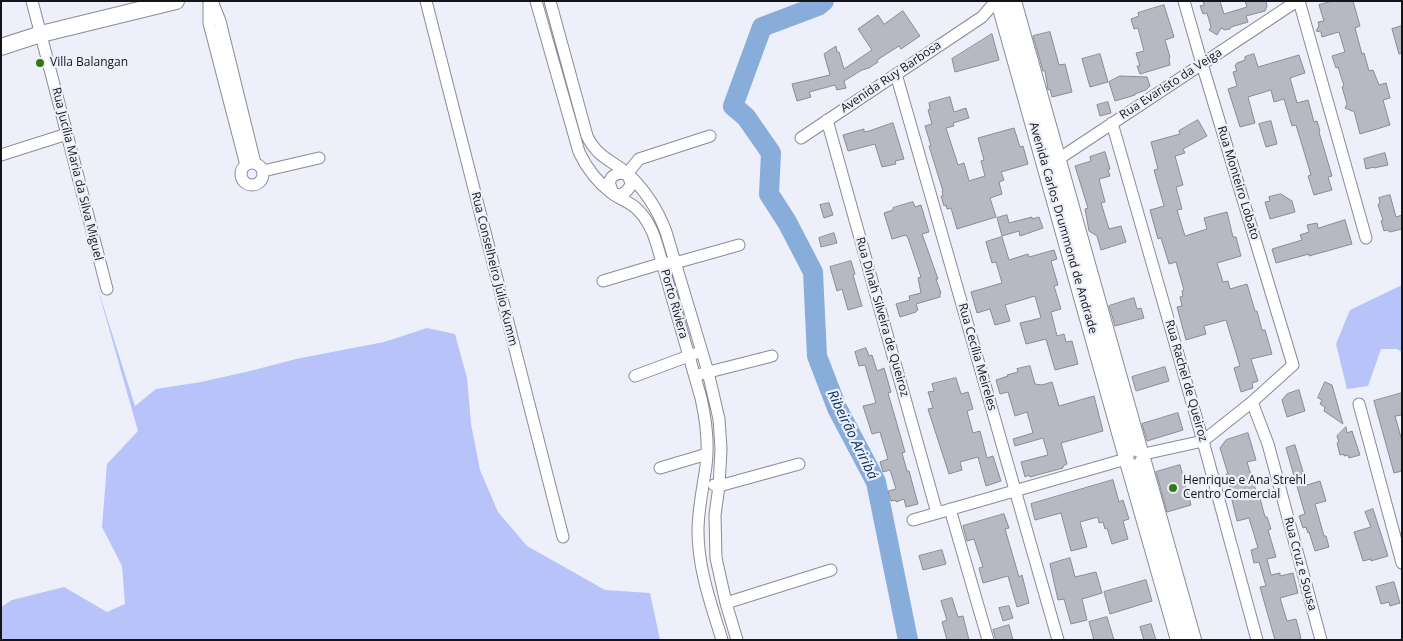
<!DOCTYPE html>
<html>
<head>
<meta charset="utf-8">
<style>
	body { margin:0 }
	#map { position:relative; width:1403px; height:641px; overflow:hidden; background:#edeffa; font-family:"Open Sans",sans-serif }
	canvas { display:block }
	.frame { position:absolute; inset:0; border:2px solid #141519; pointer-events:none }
</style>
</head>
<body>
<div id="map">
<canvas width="1403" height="641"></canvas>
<div class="frame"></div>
</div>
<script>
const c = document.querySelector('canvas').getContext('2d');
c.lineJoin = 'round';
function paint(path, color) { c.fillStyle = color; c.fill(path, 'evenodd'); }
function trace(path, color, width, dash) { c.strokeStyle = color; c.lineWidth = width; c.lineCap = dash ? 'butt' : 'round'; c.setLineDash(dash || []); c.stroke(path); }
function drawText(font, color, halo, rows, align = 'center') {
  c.font = font + ' "Open Sans",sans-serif'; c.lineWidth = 4.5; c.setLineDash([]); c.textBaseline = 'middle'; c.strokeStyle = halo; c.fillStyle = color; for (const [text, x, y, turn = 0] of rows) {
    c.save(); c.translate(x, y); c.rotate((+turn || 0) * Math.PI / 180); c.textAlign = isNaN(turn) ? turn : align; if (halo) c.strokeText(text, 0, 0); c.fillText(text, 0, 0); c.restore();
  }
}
const green = new Path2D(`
	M1402,285V352L1397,349H1381L1368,386L1347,389L1336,344L1350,310Z
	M97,286L135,406L156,389L201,382L250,371L296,359L384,342L427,328L455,334L467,378L471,424L480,470L498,512L527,546L605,590L650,593L660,640H1V607L12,600L64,587L107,612L125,604L122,566L102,527L107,464L138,431Z`);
const river = new Path2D(`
	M824,1L818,6L762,27L733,106L746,117L771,153L769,194L787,222L813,272L817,356L837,408L876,482L908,640`);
const building = new Path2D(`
	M1203,1H1220L1224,14L1247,7L1245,1H1266L1267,6L1265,11L1246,16L1248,22L1231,27L1230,29L1225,30L1221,28L1217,35L1209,30L1211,27L1207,13L1203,14L1200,6L1204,5Z
	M1333,1H1353L1360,26L1355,28L1362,54L1364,53L1369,71L1373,70L1379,85L1386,83L1390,98L1383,100L1390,125L1360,134L1354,111H1352L1345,108L1347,104L1342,87L1344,86L1338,67L1336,68L1332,56L1345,52L1339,32L1322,37L1321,32L1316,31L1319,26L1318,22L1324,21L1319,5Z
	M1164,5L1174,37L1165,40L1170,57L1169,59L1170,65L1140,74L1137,66H1140L1136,53L1144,51L1138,28L1134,29L1131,19L1139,16L1138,13Z
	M903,11L920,36L901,49L899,46L877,60L878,62L869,68L862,70L844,81L846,88L837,90L835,85L809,92L811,97L797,101L792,84L830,75L824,54L836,46L837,52H839L844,69L872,50L858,29L878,15L884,24Z
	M1402,26V53L1399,54L1392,29Z
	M1050,32L1059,65L1065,64L1072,92L1052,97L1050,89L1048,90L1045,71H1043L1033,36Z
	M992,34L999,60L955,72L952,59Z
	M1100,54L1108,82L1090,87L1082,59Z
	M1254,54L1258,67L1299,55L1305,73L1290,78L1297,103L1308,100L1314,122L1317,121L1320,131L1319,132L1332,176L1328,177L1332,190L1314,195L1308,176L1311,175L1296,125L1292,126L1284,99L1274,102L1271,90L1248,97L1255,123L1240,127L1228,89L1237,86L1233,72L1237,71L1235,66L1237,63L1245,60V57Z
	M1120,76L1147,77L1150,86L1146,90L1135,94V95L1115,101L1109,82Z
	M950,97L954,112L966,108L969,118L953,123L954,126L946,128L958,165L964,163L969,181L985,176L981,161L984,160L978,138L1014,128L1020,147L1023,146L1028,164L1001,172L1004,180L999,182L1002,194L990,198L996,217L957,229L951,208L947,209L946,205L944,206L941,196H943L942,191H943L929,146H931L925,126L932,124L928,110L930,109L929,103Z
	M1108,102L1111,113L1100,116L1097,105Z
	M1198,120L1207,136L1183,149L1185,153L1175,156L1183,185L1176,187L1182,209L1177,210L1185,236L1207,229L1204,218L1227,212L1233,237H1236L1241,256L1217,263L1223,282L1228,281L1230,289L1247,284L1255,311H1257L1262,330H1265L1272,354L1251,359L1258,381L1252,383L1253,388L1241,392L1234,368L1240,366L1226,320L1204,326L1206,334L1186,340L1177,307L1182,306L1180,297L1183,296L1182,291L1184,290L1176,262L1169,264L1161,238L1158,239L1150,210L1164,206L1154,170L1158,169L1151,142L1180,134L1179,131Z
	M1271,121L1277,144L1266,147L1259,124Z
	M893,123L904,159L895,161L896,164L882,167L875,144L848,151L843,135L864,129V132L869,131Z
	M1105,152L1110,169L1108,170L1110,176L1099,179L1105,202L1101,203L1109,229L1121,226L1126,242L1101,250L1097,236L1089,231L1085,209L1088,208L1075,166L1091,161L1090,157Z
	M1385,153L1388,165L1374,168V167L1366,169L1364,159Z
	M1281,194L1292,201L1295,212L1270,219L1265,202L1270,201L1269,197Z
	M1390,195L1396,217L1402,215V229L1390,232L1387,230L1384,231L1381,221L1383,220L1378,205L1380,202L1379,198Z
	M913,202L915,207L921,205L929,232L922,234L938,279H936L941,293L940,294V297L916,304L918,310L916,311V312L900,317L896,304L910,300L909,296L921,293L918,278L921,277L908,238L906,235L892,239L884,213L893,210V208Z
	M829,203L833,215L824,218L820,205Z
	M1007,215L1009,223L1032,217V219L1039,217L1043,228L1020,236L1019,231L1002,236L997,218Z
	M1345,220L1352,244L1309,256V254L1276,263L1272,249L1302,240L1300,235L1309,232L1307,225L1317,223L1318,228Z
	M834,233L837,243L821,247L819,238Z
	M1002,237L1009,260L1028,254L1029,257L1054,250L1057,259L1051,261L1058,285L1054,286L1061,309L1051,312L1057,336L1064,334L1066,342L1072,341L1078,364L1055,370L1046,339L1026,344L1020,323L1041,318L1035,296L1005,305L1010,321L995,325L990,309L977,313L971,292L1002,283L996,262L992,263L986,242Z
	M851,261L855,274L853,275L862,306L848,310L842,289L837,291L830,267Z
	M1134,298L1137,309L1141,308L1144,318L1115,326L1109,306Z
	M866,348L869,356L872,355L877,371L884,368L891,392L888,393L905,452L902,453L907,471H909L918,504L906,507L904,499L896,502V500L891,501L888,491L896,489L890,470L883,472L880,462L888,459L880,432L872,434L863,406L876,403L865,365L859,366L855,352Z
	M1030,366L1035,384L1042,385L1052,382L1059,406L1094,396L1103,431L1061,443L1067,464L1063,466V468L1030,477L1029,475L1025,477L1021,462L1048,455L1043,438L1015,446L1013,439L1033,433L1027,412L1015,416L1008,392L1000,394L996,380L1008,376L1007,375L1018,372L1017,369Z
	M1165,367L1169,381L1136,391L1132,377Z
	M956,378L961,394L968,392L973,409L967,411L973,433L980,431L987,458L993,456L1001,481L986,486L978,457L960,462L962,470L949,474L928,409L933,408L928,392L934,391L932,384Z
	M1325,382L1332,385L1343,424L1324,411L1325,407L1320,404L1322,400L1318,398Z
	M1299,390L1305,411L1287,417L1282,400L1287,394Z
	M1402,393V415L1395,416L1402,441V471L1394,473L1374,401Z
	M1178,413L1183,430L1147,441L1142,424Z
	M1346,427L1347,433L1352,431L1360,455L1349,458L1348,455L1344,456V454L1340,455L1337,443L1339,442L1337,436Z
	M1248,433L1256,460L1247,462L1256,491H1258L1265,517H1267L1271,529L1268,530L1276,557L1267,559L1271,575L1280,573V576L1293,573L1298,593L1280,598L1287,621L1296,619L1301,638L1296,640H1275L1260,587L1266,586L1259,562L1254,563L1251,550L1258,548L1249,518L1237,521L1231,496L1232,495L1226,474H1228L1220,448L1226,440Z
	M1295,445L1307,485L1320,481L1326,501L1315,504L1324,536H1326L1329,547L1315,551L1309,532L1308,533L1306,527L1303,528L1299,516L1305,514L1286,448Z
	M1180,465L1191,505L1167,512L1156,472Z
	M1113,480L1119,502L1123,500L1129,519L1123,521L1128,539L1112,544L1107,528L1105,529L1103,522L1099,523L1098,517L1080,522L1087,547L1071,551L1061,513L1035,520L1031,504Z
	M1373,509L1388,556L1371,561V559L1363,561L1354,532L1371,527L1365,512Z
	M1004,514L1009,528L1005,529L1019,577L1022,575L1029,603L1017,607L1008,576L983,583L979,568L983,567L974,539L967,541L963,526Z
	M942,550L946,564L923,570L919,556Z
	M1070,558L1075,577L1096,572L1102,593L1082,599L1087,620L1071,624L1064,599L1058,600L1050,564Z
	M1146,580L1152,601L1110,614L1104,592Z
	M1394,582L1400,603L1390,606L1389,602L1381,604L1376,587Z
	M952,598L958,617L963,616L969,640H947L942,622L947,620L941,601Z
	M1009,606L1013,618L1003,621L999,608Z
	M1107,617L1114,640H1094L1089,622Z
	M1151,624L1156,640H1144L1140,627Z
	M1009,625L1013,640H996L993,630Z`);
const street = new Path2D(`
	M32,1L67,134L107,289
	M209,1V23L246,165
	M212,1L220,21L255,163
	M426,1L563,537
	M536,1L579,152C587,169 598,183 613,194C620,199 629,202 636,208C647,218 653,231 657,245L701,398C706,420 709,443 706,466C703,488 698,509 698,531C698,569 711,604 722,640
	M550,1L587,136C597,157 611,160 627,173C644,189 658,210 666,232L708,372L719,419L721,449L719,486L715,515L716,558L726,603L737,640
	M1299,1L1366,238
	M896,74L1058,640
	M827,120L937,513
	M1112,123L1203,441L1257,640
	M801,138L982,17L996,1
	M1,155L67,134
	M1054,162L1297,1
	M241 174a11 11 0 1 1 22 0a11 11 0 1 1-22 0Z
	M263,171L319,158
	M618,173L627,174L630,180L631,185C626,193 622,196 613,194L609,182L612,177Z
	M627,174L639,159L710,136
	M603,281L663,263H675L739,245
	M701,374L772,356
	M635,376L694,354
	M1252,402L1268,444L1321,640
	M1359,404L1402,563
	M1144,454L1203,441L1252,402L1293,365L1202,64L1184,1
	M660,468L707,454
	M714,485L719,486L799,464
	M950,509L988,640
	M913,520L1126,459
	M726,603L831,570`);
const secondary = new Path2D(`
	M999,1L1126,454
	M1013,1L1139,449
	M1,47L41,34L176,1
	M1143,462L1193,640
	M1129,465L1179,640`);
const markers = [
	[40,63,5,"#337717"],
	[1173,488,5,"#337717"]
];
const poiNames = [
	["Villa Balangan",50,63],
	["Henrique e Ana Strehl",1183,481],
	["Centro Comercial",1183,495]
];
const streetNames = [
	["Avenida Ruy Barbosa",891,77,-34],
	["Rua Evaristo da Veiga",1171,84,-33],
	["Rua Jucília Maria da Silva Miguel",77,174,76],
	["Rua Monteiro Lobato",1238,183,73],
	["Avenida Carlos Drummond de Andrade",1063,228,74],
	["Rua Conselheiro Júlio Kumm",494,269,76],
	["Porto Riviera",674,304,74],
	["Rua Dinah Silveira de Queiroz",882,317,74],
	["Rua Cecília Meireles",977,357,74],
	["Rua Rachel de Queiroz",1186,381,74],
	["Rua Cruz e Sousa",1300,564,75]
];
const waterNames = [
	["Ribeirão Ariribá",852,435,64]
];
paint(green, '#b7c3f9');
trace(river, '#88adda', 20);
paint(building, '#b6b8c2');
trace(building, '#898b95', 1);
trace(street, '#8a8c95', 13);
trace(secondary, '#8a8c95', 18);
trace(street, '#fff', 11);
trace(secondary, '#fff', 16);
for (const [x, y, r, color] of markers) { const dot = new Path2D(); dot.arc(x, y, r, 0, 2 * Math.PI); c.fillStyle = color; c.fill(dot); trace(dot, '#edeffa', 2); }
drawText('12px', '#141519', '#edeffa', poiNames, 'left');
drawText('12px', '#141519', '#edeffa', streetNames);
drawText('italic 14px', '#08305a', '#edeffa', waterNames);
</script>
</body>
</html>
